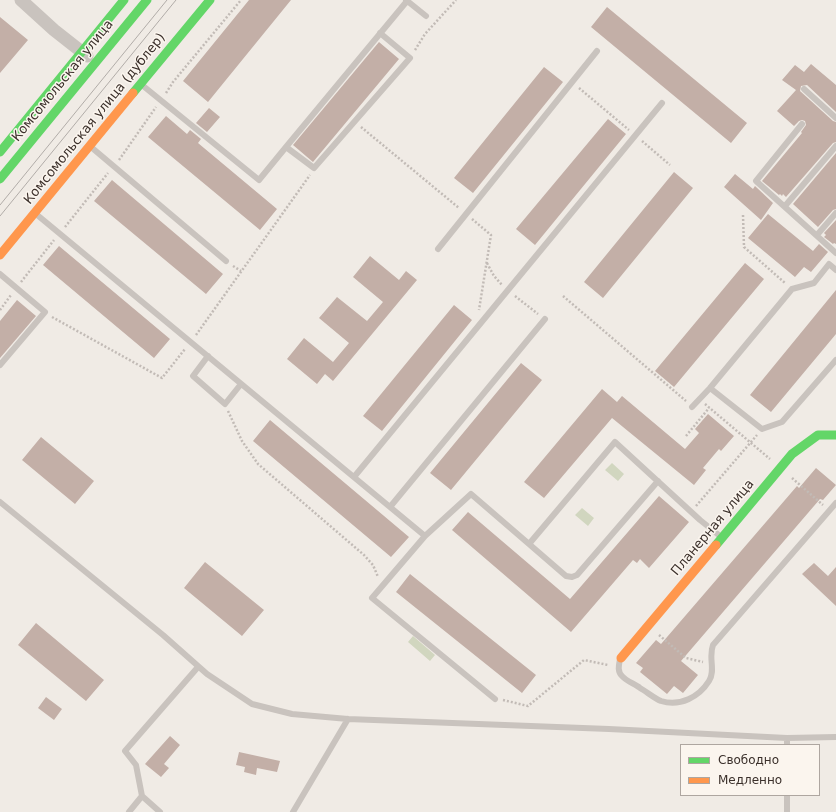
<!DOCTYPE html>
<html>
<head>
<meta charset="utf-8">
<style>
	body { margin:0 }
	#map { position:relative; width:836px; height:812px; overflow:hidden; background:#f0ebe5; font-family:"DejaVu Sans",sans-serif }
	canvas { display:block }
	.legend { position:absolute; left:680px; top:744px; width:140px; height:52px; box-sizing:border-box; background:#fbf5ee; border:1px solid #aea6a0; margin:0; padding:5px 7px; list-style:none; font-size:12px; color:#3b302b }
	.legend li { display:flex; align-items:center; gap:8px; height:20px }
	.legend b { width:20px; border:1px solid #aea6a0 }
</style>
</head>
<body>
<div id="map">
<canvas width="836" height="812"></canvas>
<ul class="legend">
<li><b style="height:5px;background:#63d668"></b>Свободно</li>
<li><b style="height:5px;background:#ff974d"></b>Медленно</li>
</ul>
</div>
<script>
const c = document.querySelector('canvas').getContext('2d');
c.lineJoin = 'round';
function paint(path, color) { c.fillStyle = color; c.fill(path, 'evenodd'); }
function trace(path, color, width, dash) { c.strokeStyle = color; c.lineWidth = width; c.lineCap = dash ? 'butt' : 'round'; c.setLineDash(dash || []); c.stroke(path); }
function drawText(font, color, halo, rows, align = 'center') {
  c.font = font + ' "DejaVu Sans",sans-serif'; c.lineWidth = 3; c.setLineDash([]); c.textBaseline = 'middle'; c.strokeStyle = halo; c.fillStyle = color; for (const [text, x, y, turn = 0] of rows) {
    c.save(); c.translate(x, y); c.rotate((+turn || 0) * Math.PI / 180); c.textAlign = isNaN(turn) ? turn : align; if (halo) c.strokeText(text, 0, 0); c.fillText(text, 0, 0); c.restore();
  }
}
const green = new Path2D(`
	M612,463L624,474L618,481L605,470Z
	M582,508L594,518L588,526L575,515Z
	M413,636L435,655L430,661L408,642Z`);
const building = new Path2D(`
	M249,0H291L208,102L183,81Z
	M607,7L747,123L731,143L591,27Z
	M0,17L28,40L0,73Z
	M379,42L399,59L313,162L293,145Z
	M811,64L836,85V112L807,85L801,86L800,91L833,121L836,122V142L833,143L786,197L783,194L782,196L780,194L779,195L762,181L802,133L801,132L806,125L805,121L802,120L799,121L794,126L777,111L796,90L782,80L795,65L804,72Z
	M544,67L563,82L473,193L454,178Z
	M209,108L220,117L207,132L196,123Z
	M166,116L187,134L190,130L201,139L198,143L277,209L260,230L148,137Z
	M608,119L626,134L535,245L516,229Z
	M836,153V209L833,210L818,227L793,204Z
	M674,172L693,188L603,298L584,282Z
	M735,174L753,189L755,186L773,203L761,220L724,187Z
	M112,180L223,274L206,294L94,201Z
	M768,214L813,251L819,244L828,252L811,272L804,267L795,277L748,238Z
	M836,220V244L834,243L833,244L824,237L826,235L824,233Z
	M59,246L170,339L154,358L43,265Z
	M370,256L399,280L406,271L417,280L333,381L325,374L317,384L287,359L304,338L333,362L349,343L319,318L337,297L367,321L383,302L353,277Z
	M745,263L764,279L674,387L655,371Z
	M836,290V334L771,412L750,395Z
	M17,300L36,316L0,358V321Z
	M454,305L472,320L382,431L363,416Z
	M521,363L542,380L451,490L430,473Z
	M602,389L617,402L622,396L685,449L699,433L695,429L708,414L734,436L721,451L719,449L703,468L706,470L694,485L612,418L544,498L524,482Z
	M270,420L409,537L391,557L253,441Z
	M41,437L94,481L75,504L22,460Z
	M816,468L836,485L823,500L820,499L681,661L698,675L683,693L674,686L667,694L640,672L643,668L636,663L656,640L661,644L797,486L799,488Z
	M659,496L689,522L649,568L640,559L637,563L633,560L571,632L452,530L468,512L570,599Z
	M205,562L264,610L242,636L184,588Z
	M814,563L828,576L836,567V606L802,574Z
	M410,574L536,675L522,693L396,592Z
	M36,623L104,680L86,701L18,645Z
	M46,697L62,709L54,720L38,708Z
	M170,736L180,745L164,764L169,768L161,777L145,764Z
	M239,752L280,761L277,772L257,768L256,775L244,772L245,767L236,765Z`);
const path = new Path2D(`
	M415,50L425,34L456,0
	M579,88L629,130
	M166,93L173,82L241,0
	M361,127L459,208
	M642,141L670,165
	M119,160L156,107
	M743,215L744,247L785,283
	M472,219L491,235L479,310
	M65,227L108,173
	M487,263L494,276L502,285
	M233,266L241,271
	M21,282L54,240
	M515,296L538,314
	M563,296L686,401
	M0,310L11,295
	M52,317L162,378L185,349
	M196,335L310,175
	M705,404L770,459
	M228,411L242,441L258,464L364,555L373,565L378,577
	M686,436L709,408
	M792,478L823,505
	M696,506L757,435
	M659,635L686,658L703,662
	M503,700L528,706L584,660L608,665`);
const lane = new Path2D(`
	M406,0L426,16
	M142,85L259,180L286,147L314,168L410,58L380,33
	M804,89L836,118
	M802,124L756,181L836,253
	M91,147L226,261
	M286,147L407,1
	M785,206L836,146
	M36,214L425,536
	M817,235L836,213
	M438,249L597,51
	M0,274L45,312L0,365
	M208,356L193,376L225,404L241,384
	M710,388L762,429L782,422L836,360
	M692,407L710,388L792,289L814,283L829,264L836,270
	M354,477L662,103
	M0,502L163,635L207,674L252,704L292,714L348,719L609,729L787,738V745
	M390,507L545,319
	M529,544L566,576L572,577L577,575L658,481
	M620,659C619,665 617,671 622,676C626,681 635,684 640,688C647,692 654,698 661,701C680,707 699,697 709,681C716,670 708,658 713,645L836,503
	M495,699L372,598L425,536L471,494L529,544L615,442L700,520L720,536
	M787,738L836,737
	M142,796L136,765L125,751L198,667
	M129,812L142,796L160,812
	M293,812L348,719
	M787,812V795`);
const street = new Path2D(`
	M21,0L54,30L87,56`);
const fast = new Path2D(`
	M133,93L210,0
	M0,152L124,0
	M0,179L147,0
	M716,545L792,454L818,435H836`);
const slow = new Path2D(`
	M0,255L133,93
	M621,658L716,545`);
const tram = new Path2D(`
	M0,205L167,0
	M0,216L176,0`);
const streetNames = [
	["Комсомольская улица",63,81,-51],
	["Комсомольская улица (дублер)",95,119,-51],
	["Планерная улица",713,528,-50]
];
paint(green, '#d1d6bf');
paint(building, '#c3afa7');
trace(path, '#c2bbb6', 2.5, [2, 2]);
trace(lane, '#c9c3be', 6);
trace(street, '#c9c3be', 13);
trace(fast, '#63d668', 9);
trace(slow, '#ff974d', 9);
trace(tram, '#b1aca8', 1);
drawText('13px', '#3b302b', '#fbf5ee', streetNames);
</script>
</body>
</html>
